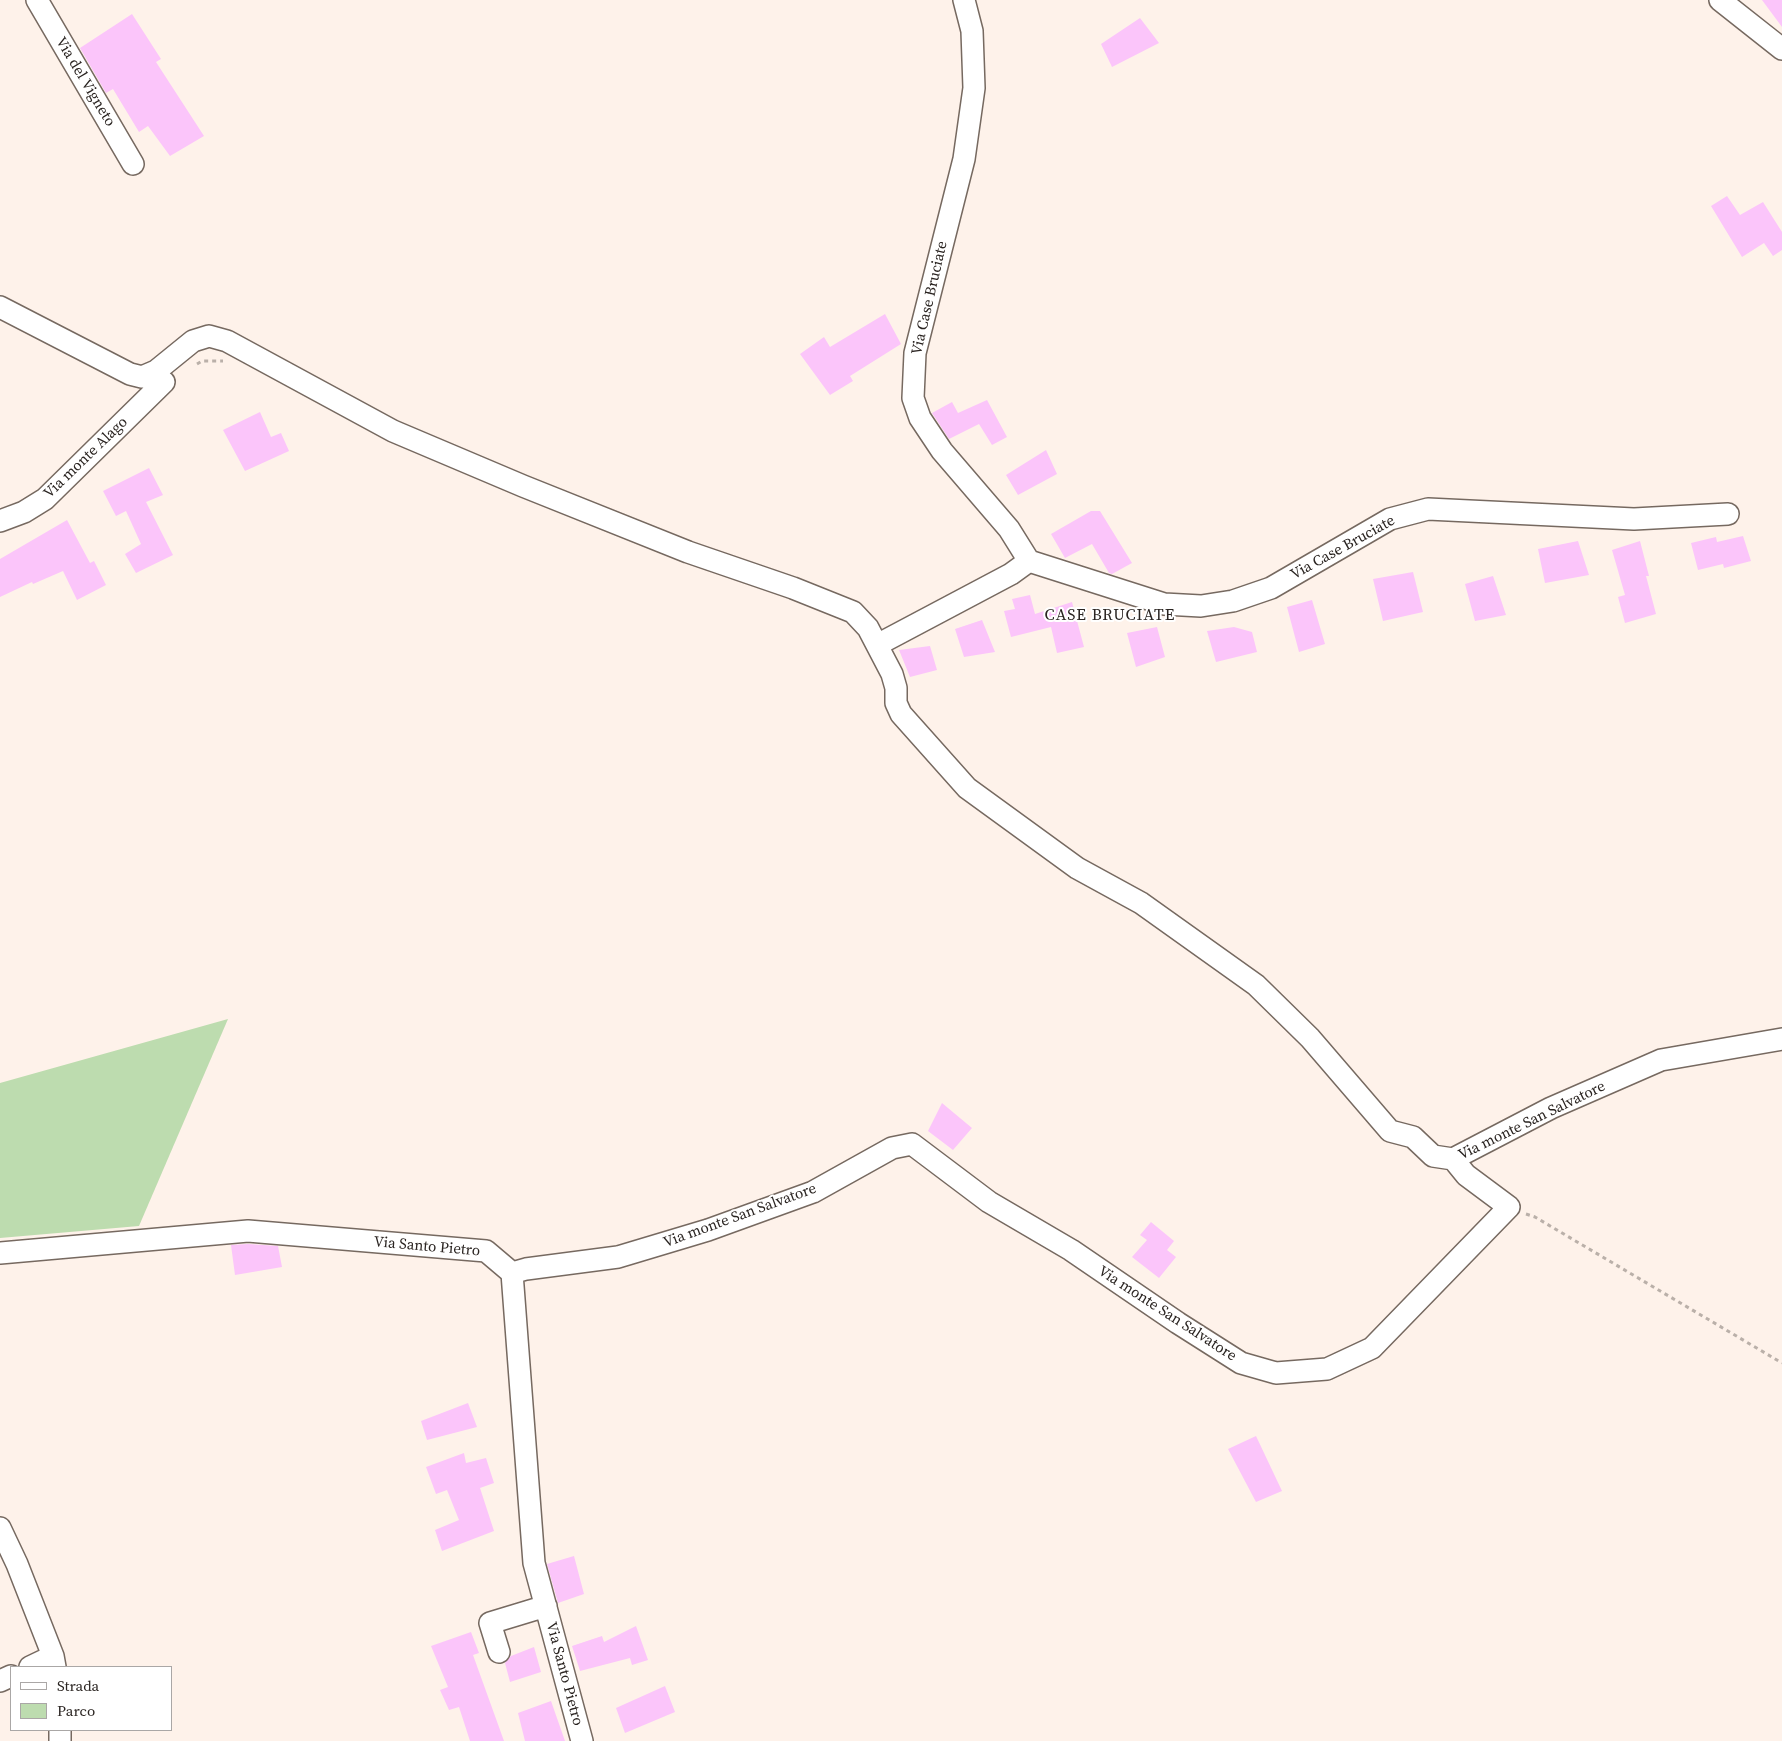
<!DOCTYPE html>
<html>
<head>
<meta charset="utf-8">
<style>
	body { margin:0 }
	#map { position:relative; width:1782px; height:1741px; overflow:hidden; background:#fef2ea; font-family:"Source Serif 4",serif }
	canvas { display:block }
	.legend { position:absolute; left:10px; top:1666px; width:162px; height:65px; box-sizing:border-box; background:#fff; border:1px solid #aaa7a6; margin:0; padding:6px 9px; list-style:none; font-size:15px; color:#2a2421 }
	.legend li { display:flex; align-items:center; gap:10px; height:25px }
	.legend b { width:25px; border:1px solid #aaa7a6 }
</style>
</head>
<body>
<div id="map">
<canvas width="1782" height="1741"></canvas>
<ul class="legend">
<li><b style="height:6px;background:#fff"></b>Strada</li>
<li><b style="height:14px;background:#bddcaf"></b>Parco</li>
</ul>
</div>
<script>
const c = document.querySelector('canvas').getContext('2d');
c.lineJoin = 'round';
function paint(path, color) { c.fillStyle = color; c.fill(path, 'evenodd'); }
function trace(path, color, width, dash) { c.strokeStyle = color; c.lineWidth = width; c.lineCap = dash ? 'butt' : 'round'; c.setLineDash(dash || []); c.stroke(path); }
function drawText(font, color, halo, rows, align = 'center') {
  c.font = font + ' "Source Serif 4",serif'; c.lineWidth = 4; c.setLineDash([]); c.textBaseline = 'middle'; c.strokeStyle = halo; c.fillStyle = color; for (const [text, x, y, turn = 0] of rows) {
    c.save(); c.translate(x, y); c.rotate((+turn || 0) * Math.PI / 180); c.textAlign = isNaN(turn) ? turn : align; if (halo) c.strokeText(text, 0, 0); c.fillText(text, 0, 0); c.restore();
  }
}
const green = new Path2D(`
	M228,1019L139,1226L0,1238V1083Z`);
const building = new Path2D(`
	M1762,0H1782V27Z
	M132,14L161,59L156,62L204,136L170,156L148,126L139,132L113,89L106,93L80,48Z
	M1140,18L1159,43L1112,67L1101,44Z
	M1727,196L1740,215L1763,202L1782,232V250L1773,256L1764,243L1742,257L1711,206Z
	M885,314L901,344L850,376L853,381L830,395L800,354L824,337L830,347Z
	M987,400L1007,437L992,445L979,424L949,439L932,413L952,402L958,413Z
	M260,412L271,437L281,433L289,451L245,471L223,430Z
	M1046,450L1057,474L1018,495L1006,475Z
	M149,468L163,495L146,502L173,555L136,573L125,554L141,544L126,511L116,516L103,491Z
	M1091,511H1100L1132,563L1112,574L1109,573L1092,544L1065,558L1051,534Z
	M67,520L90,563L94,561L106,585L77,600L63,571L33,584L32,582L0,597V559Z
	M1743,536L1751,561L1724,568L1723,564L1698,570L1691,543L1716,537L1717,542Z
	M1578,541L1589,575L1545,583L1538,549Z
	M1640,541L1649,576H1646L1656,614L1625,623L1618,597L1625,595L1612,550Z
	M1413,572L1423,612L1383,621L1373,579Z
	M1493,576L1506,615L1475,621L1465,584Z
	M1030,595L1035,614L1072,602L1084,647L1057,653L1051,627L1011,637L1004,611L1015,609L1012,599Z
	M1312,600L1325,644L1299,652L1287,607Z
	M982,620L995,652L964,657L955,629Z
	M1157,627L1165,657L1136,667L1127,633Z
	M1234,627L1252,632L1257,652L1216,662L1207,631Z
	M930,646L937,670L910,677L899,650Z
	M942,1103L972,1128L953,1150L928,1131Z
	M1151,1222L1174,1241L1167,1250L1176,1257L1159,1278L1132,1257L1147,1240L1140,1235Z
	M248,1244L278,1246L282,1267L235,1275L231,1245Z
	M468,1403L477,1427L427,1440L421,1421Z
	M1256,1436L1282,1491L1256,1502L1228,1449Z
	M464,1453L466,1463L486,1458L494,1483L480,1488L494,1531L442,1551L435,1530L459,1520L447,1490L436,1494L426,1467Z
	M574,1556L584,1594L558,1603L547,1564Z
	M636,1626L648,1660L632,1665L630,1658L580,1671L572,1646L602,1636L604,1642Z
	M471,1632L479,1653L473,1655L504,1741H470L459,1707L449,1710L440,1690L448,1687L431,1646Z
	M534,1647L541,1672L510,1682L505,1663L511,1656Z
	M665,1686L675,1712L625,1733L616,1708Z
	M551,1701L565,1741H525L518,1713Z`);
const path = new Path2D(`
	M197,364L202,361H223
	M1526,1214L1535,1217L1782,1363`);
const minor = new Path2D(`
	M37,0L133,164
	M964,0L972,31L974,88L964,159L915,353L913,398L920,418L942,451L1009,529L1029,561L1164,604L1201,606L1233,601L1271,588L1390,519L1428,509L1634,519L1728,514
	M1720,0L1782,49
	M0,307L130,374L142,377L156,371L193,341L209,336L227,341L393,431L523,486L688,552L793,588L853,612L868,628L892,674L896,688V703L901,714L967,788L1077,868L1141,903L1256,985L1310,1038L1390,1131L1413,1137L1433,1156L1453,1159
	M0,521L24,512L45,499L164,382
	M877,645L1011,574L1029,561
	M1453,1159L1551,1108L1661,1060L1782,1039
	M0,1253L248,1231L486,1251L512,1273L534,1563L582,1741
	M512,1273L526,1269L618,1257L708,1230L813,1192L892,1148L912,1144L989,1202L1071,1250L1178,1323L1241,1363L1276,1373L1327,1369L1372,1348L1509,1207L1466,1175L1453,1159
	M0,1528L17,1564L53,1656L55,1667
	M499,1652L490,1623L546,1606
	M30,1667L53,1656
	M0,1681L11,1676
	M60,1730V1741`);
const streetNames = [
	["Via del Vigneto",85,82,59],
	["Via Case Bruciate",930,298,-77],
	["Via monte Alago",86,458,-44],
	["Via Case Bruciate",1343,548,-29],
	["Via monte San Salvatore",1532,1121,-26],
	["Via monte San Salvatore",740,1216,-20],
	["Via Santo Pietro",427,1247,5],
	["Via monte San Salvatore",1167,1314,33],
	["Via Santo Pietro",564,1674,75]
];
const neighbourhoodNames = [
	["CASE BRUCIATE",1110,616]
];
paint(green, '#bddcaf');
paint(building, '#fbc5fa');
trace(minor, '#766960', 24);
trace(path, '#bab0a9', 3, [4, 4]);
trace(minor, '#fff', 21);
drawText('15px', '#2a2421', '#fff', streetNames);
c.letterSpacing = '1px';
drawText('16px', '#2a2421', '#fff', neighbourhoodNames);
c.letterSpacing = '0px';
</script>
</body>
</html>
